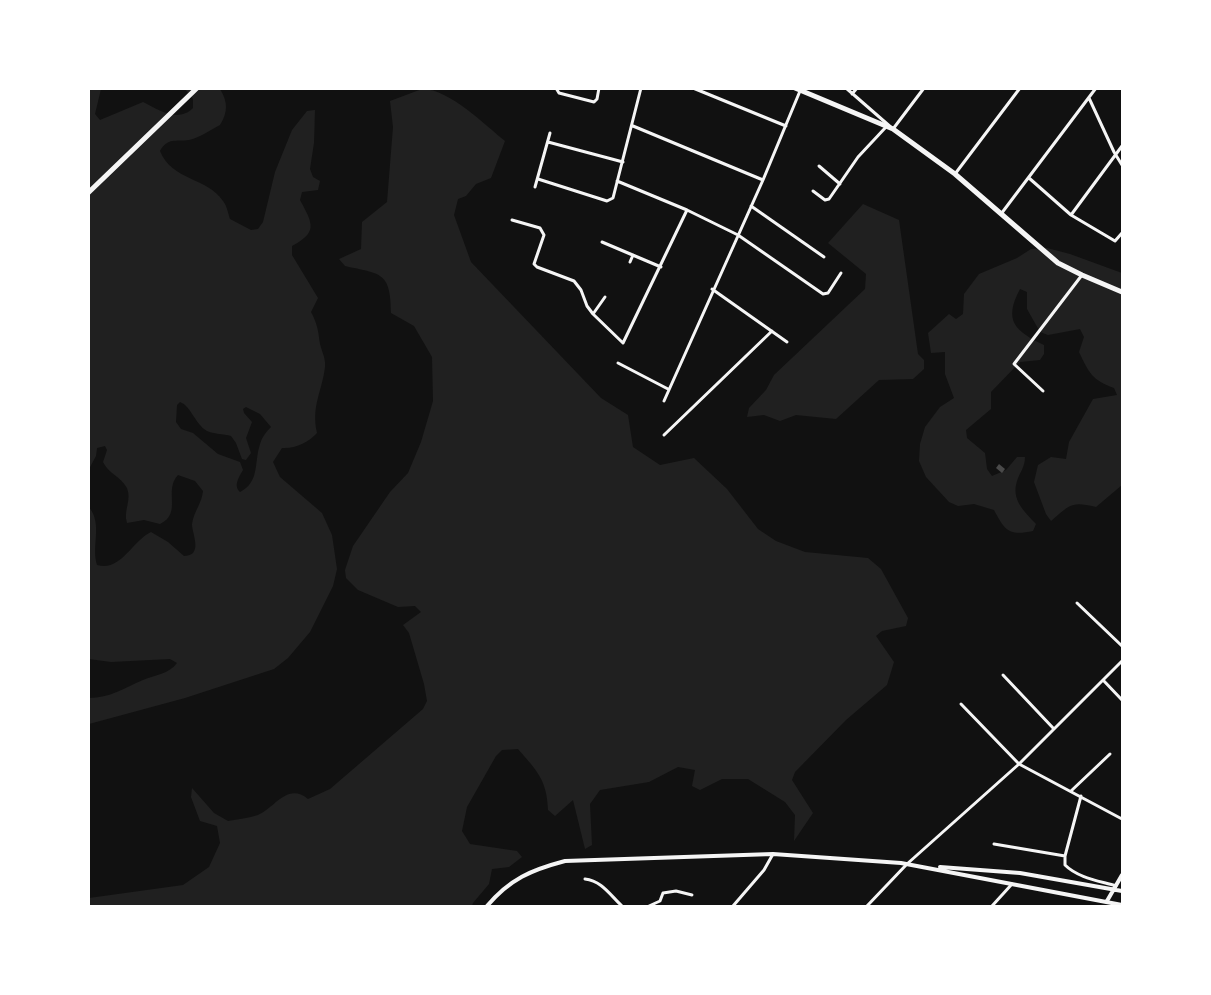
<!DOCTYPE html>
<html>
<head>
<meta charset="utf-8">
<style>
	body { margin:0 }
	#map { position:relative; width:1211px; height:995px; overflow:hidden; background:#111; font-family:"DM Sans",sans-serif }
	canvas { display:block }
	.frame { position:absolute; inset:0; border:90px solid #fff; pointer-events:none }
</style>
</head>
<body>
<div id="map">
<canvas width="1211" height="995"></canvas>
<div class="frame"></div>
</div>
<script>
const c = document.querySelector('canvas').getContext('2d');
c.lineJoin = 'round';
function paint(path, color) { c.fillStyle = color; c.fill(path, 'evenodd'); }
function trace(path, color, width, dash) { c.strokeStyle = color; c.lineWidth = width; c.lineCap = dash ? 'butt' : 'round'; c.setLineDash(dash || []); c.stroke(path); }
const green = new Path2D(`
	M89,89H101L95,114L100,120L143,102C159,110 178,123 193,108V99L185,89H220C228,102 228,112 220,125C210,130 199,138 189,140C175,142 168,137 160,151C172,181 207,177 223,201C227,206 228,213 230,219L251,230L258,229L263,222L275,172L292,130L307,111L315,110L314,143L310,169L313,177L320,181L318,190L302,192L300,200C313,224 318,232 292,246V255L318,298L311,312C318,325 318,331 320,344C322,352 326,359 325,367C322,392 311,406 317,433C309,442 295,449 282,448L273,462L280,477L322,513L332,535L337,569L333,586L310,632L288,658L274,669L185,698L89,724V698C110,698 124,688 143,680C155,675 169,674 177,663L170,659L111,662L89,659V507C103,525 91,545 97,565C121,572 132,541 151,532L168,542L184,556C187,556 191,555 193,553C199,546 192,532 192,524C194,511 202,503 203,491L195,481L178,475C163,491 183,513 160,524L144,520L127,523C123,511 132,500 127,488C121,477 108,473 103,462L107,450L105,446L97,448L96,456L89,469ZM180,402C191,406 195,424 207,431C213,434 224,434 231,436L236,443L242,459L246,460L251,453L246,438L252,422L244,413L243,409L246,407L260,414L271,427C266,432 262,437 260,444C254,462 260,482 240,492C233,486 239,477 243,470L240,462L218,454L193,433L181,429L176,422L177,405Z
	M422,89C448,88 485,125 505,141L491,178L476,184L466,196L458,199L454,215L471,262L601,398L628,415L633,447L660,465L694,458L727,489L758,529L776,541L805,552L868,558L881,569L908,618L906,626L882,631L876,636L894,662L887,685L846,720L795,772L792,780L813,813L794,841L795,815L785,802L748,779H722L700,790L692,786L695,770L678,767L649,782L600,790L590,804L592,845L585,849L573,800L555,816L548,810C547,780 537,771 518,749L502,750L496,756L467,807L462,831L470,844L517,851L522,857L509,867L492,869L489,884L473,903L472,906H89V898L183,885L209,867L220,843L217,826L200,821L191,797L192,788L214,813L228,821C238,819 249,818 258,815C275,808 287,782 308,799L330,789L423,709L427,701L424,684L409,633L403,625L421,612L415,606L398,607L358,590L346,578L345,570L353,546L390,492L408,473L421,442L433,401L432,357L414,326L391,313C391,271 380,274 345,266L339,259L361,249L362,222L387,202L393,127L390,101Z
	M863,204L899,220L918,354L924,360V369L913,379L879,380L836,419L796,415L780,421L764,415L747,417L749,408L766,390L774,375L865,289L866,274L828,243Z
	M1047,248L1070,254L1122,273V485L1096,507C1071,501 1070,505 1051,521L1046,514L1034,482L1038,465L1051,457L1066,459L1069,442L1093,399L1117,395L1114,388C1092,380 1089,373 1079,352L1084,337L1080,329L1048,335L1040,332L1027,309V292L1020,289C1003,321 1015,331 1044,345V354L1040,360L1020,362L991,392V409L966,430L967,438L985,453L987,469L992,476L1006,470L1017,457H1025C1025,467 1020,472 1017,481C1011,500 1024,511 1036,524L1033,531C1009,536 1005,531 994,510L974,504L958,506L949,502L926,477L919,461L920,444L925,427L940,407L954,398L945,374V352L931,353L928,333L949,314L956,319L963,314L964,294L979,274L1017,258L1031,249Z`);
const building = new Path2D(`
	M999,464L1005,469L1002,473L996,468Z`);
const minor = new Path2D(`
	M556,88L559,93L594,102L597,99L599,88
	M693,88L786,126
	M846,88L893,129L924,88
	M852,94L857,88
	M1089,98L1114,152L1122,165
	M633,126L763,180
	M548,142L623,162
	M819,166L840,184
	M955,174L1020,88
	M1029,178L1071,215L1115,241L1122,233
	M538,179L607,201L613,198L641,88
	M617,181L687,210L738,235L823,294L828,293L841,273
	M535,187L550,133
	M813,191L825,200L829,199L858,157L886,127
	M751,206L824,257
	M1001,214L1096,88
	M1071,215L1122,146
	M512,220L540,228L544,235L534,264L537,267L574,281L581,290L587,306L593,314L623,343L687,210
	M602,242L661,267
	M630,262L633,255
	M712,289L787,342
	M593,314L605,297
	M618,363L668,389
	M1043,391L1014,364L1082,275
	M664,401L763,180L800,91
	M664,435L772,331
	M1077,603L1122,646
	M1003,675L1054,729
	M1103,680L1122,700
	M961,704L1019,764L1122,819
	M1071,791L1110,754
	M1081,796L1065,856V865C1078,878 1100,881 1116,886
	M994,844L1065,856
	M585,879C602,881 610,895 622,906
	M649,906L660,901L663,893L676,891L692,895
	M733,906L764,870L773,854
	M867,906L907,864L1019,764L1122,661
	M992,906L1012,884`);
const tertiary = new Path2D(`
	M940,867L1020,873L1122,891
	M1107,901L1122,875
	M487,906C510,879 531,870 565,861L773,854L901,863L1122,905`);
const primary = new Path2D(`
	M795,88L893,129L955,174L1058,263L1082,275L1122,292
	M88,193L197,88`);
paint(green, '#202020');
paint(building, '#4a4a4a');
trace(minor, '#f5f5f5', 3);
trace(tertiary, '#f5f5f5', 4);
trace(primary, '#f5f5f5', 5);
</script>
</body>
</html>
